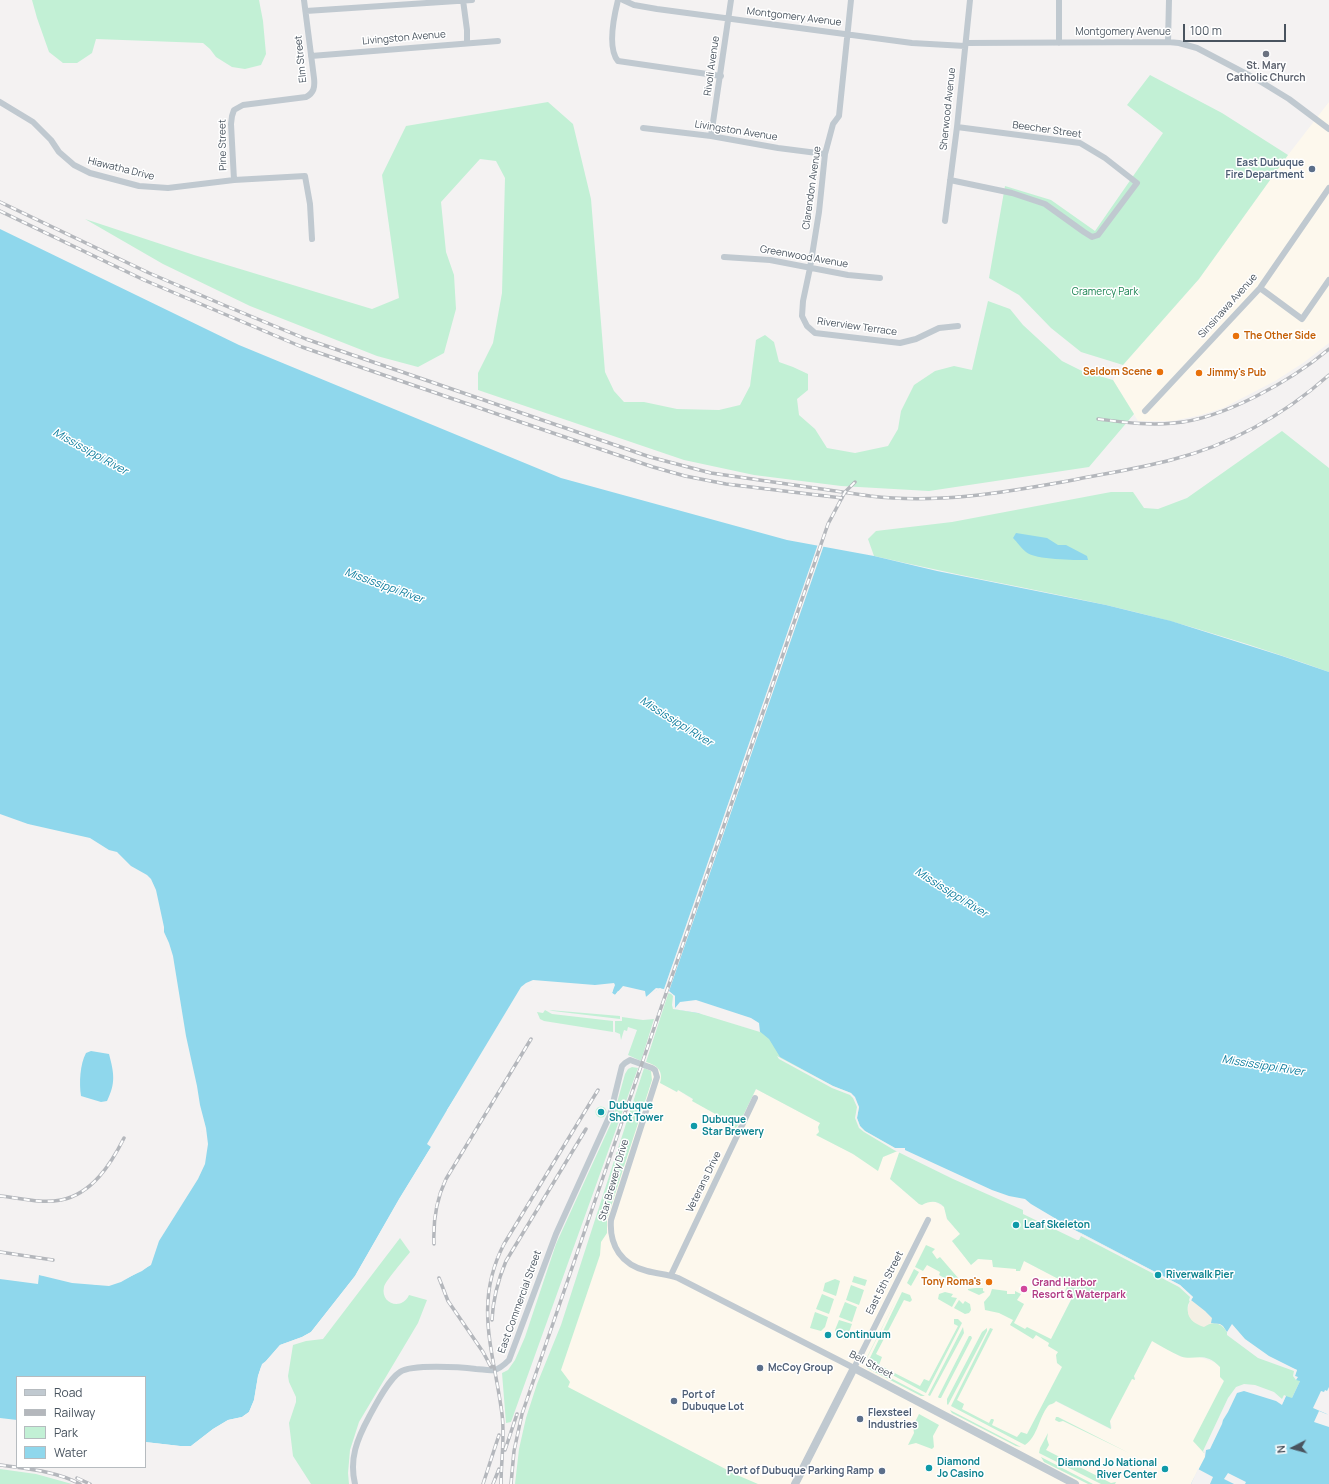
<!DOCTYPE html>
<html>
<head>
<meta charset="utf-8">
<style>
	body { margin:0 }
	#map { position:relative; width:1329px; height:1484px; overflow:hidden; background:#f4f2f2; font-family:Manrope,sans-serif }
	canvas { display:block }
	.legend { position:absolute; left:16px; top:1376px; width:130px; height:92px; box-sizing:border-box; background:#fff; border:1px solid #b6bbbf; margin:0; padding:5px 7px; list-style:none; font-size:12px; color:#49545f }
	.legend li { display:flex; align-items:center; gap:8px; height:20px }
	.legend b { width:20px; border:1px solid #b6bbbf }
	.north { position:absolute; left:1273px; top:1428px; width:40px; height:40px; -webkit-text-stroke:3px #fff; paint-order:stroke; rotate:264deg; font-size:11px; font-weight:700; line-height:16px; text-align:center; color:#49545f }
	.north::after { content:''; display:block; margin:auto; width:14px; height:18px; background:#49545f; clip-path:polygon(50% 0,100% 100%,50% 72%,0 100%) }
	.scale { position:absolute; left:1183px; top:24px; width:103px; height:18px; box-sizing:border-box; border:2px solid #49545f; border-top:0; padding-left:5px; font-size:12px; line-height:14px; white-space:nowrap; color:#49545f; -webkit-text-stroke:3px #fff; paint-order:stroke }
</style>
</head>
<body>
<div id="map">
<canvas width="1329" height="1484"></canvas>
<ul class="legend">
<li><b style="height:5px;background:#c0c9d0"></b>Road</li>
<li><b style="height:5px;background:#b4b7bc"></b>Railway</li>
<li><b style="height:11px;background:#c2f0d5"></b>Park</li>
<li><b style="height:11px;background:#8fd7ec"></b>Water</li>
</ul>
<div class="north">N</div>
<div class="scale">100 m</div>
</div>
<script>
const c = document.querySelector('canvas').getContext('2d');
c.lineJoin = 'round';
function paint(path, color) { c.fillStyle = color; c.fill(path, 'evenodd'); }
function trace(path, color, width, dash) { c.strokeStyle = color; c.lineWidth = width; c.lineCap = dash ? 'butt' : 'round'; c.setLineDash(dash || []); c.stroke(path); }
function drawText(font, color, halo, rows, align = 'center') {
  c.font = font + ' Manrope,sans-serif'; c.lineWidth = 3; c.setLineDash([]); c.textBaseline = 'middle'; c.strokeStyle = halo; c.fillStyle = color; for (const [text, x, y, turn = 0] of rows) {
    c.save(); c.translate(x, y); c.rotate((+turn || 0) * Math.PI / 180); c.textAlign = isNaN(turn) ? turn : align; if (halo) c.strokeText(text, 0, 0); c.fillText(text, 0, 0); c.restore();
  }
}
const commercial = new Path2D(`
	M1329,102V343L1303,363L1275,381L1223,408L1201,415L1172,421H1138L1113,380L1123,365L1199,279L1288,155Z
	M646,1062L654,1064L659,1069L661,1076V1083L676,1092L678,1090L693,1100V1101L719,1116L718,1119L735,1129L739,1124L756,1089L820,1123L819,1132L817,1135L853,1154L878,1170L883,1157L900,1150L890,1179L919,1204L922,1205L928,1202H935L944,1207L947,1219L960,1234L952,1241L971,1265L978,1259L1024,1261L1068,1284L1073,1295L1048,1346L1058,1352L1062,1367L1047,1397L1110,1429L1112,1428L1110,1421L1132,1378L1136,1379L1134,1376L1152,1341L1181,1357H1199L1214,1362L1220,1367V1376L1224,1380L1197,1445L1204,1452L1205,1457L1191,1484H537L545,1428L597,1215Z`);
const green = new Path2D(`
	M32,0H259L263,21L266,54L261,65L245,69L232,67L216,57L210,49L203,43L96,39L92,53L77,63H63L49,52L37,18Z
	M1150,75L1222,113L1288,155L1199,279L1123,365L1081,352L1051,328L1019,295L989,278L1005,186L1051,200L1095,231L1163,133L1127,105Z
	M548,102L573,124L591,199L605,372L614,391L624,402H644L677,409L719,410L740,405L750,386L756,340L765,335L774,342L779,362L793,367L808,374V390L797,399L799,415L815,429L827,448L855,453L888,446L898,429L901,411L914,385L935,371L954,366L972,370L988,301L1010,309L1023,325L1062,361L1082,371L1113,380L1134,414L1089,467L929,491L841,486L754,475L684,460L478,390V373L493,343L502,293L505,178L496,161L480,159L441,202L446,252L454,275L456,309L444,353L418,367L377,356L250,306L163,264L85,219L194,255L372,309L399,298L382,175L406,126Z
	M1282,431L1329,468V672C1256,646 1181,622 1106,605C1029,588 951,574 874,556L868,539L876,531L952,522L1111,492H1133L1144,508L1158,509L1187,498Z
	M669,991L686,1009L774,1035L1080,1233L1180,1285L1193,1297C1191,1300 1189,1302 1188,1305C1186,1313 1192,1323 1200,1324C1205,1325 1210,1322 1215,1323C1221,1324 1224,1327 1227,1332L1297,1370L1300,1381L1292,1398L1283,1402L1230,1399L1204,1453L1193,1441L1224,1381L1220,1377V1367C1204,1350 1194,1362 1180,1356C1171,1352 1161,1346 1152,1341L1134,1376L1135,1380L1132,1379L1110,1421L1111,1429L1056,1401C1053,1405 1051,1403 1048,1406C1039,1417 1038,1436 1025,1445L951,1406L990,1328L993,1329L957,1400L964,1404L962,1409L989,1423L991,1419H993L994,1420L992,1425L1017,1437L1021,1432L1027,1434L1062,1367L1057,1363L1056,1355L1058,1352L1048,1346L1049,1343L1036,1335L1033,1339L1010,1325L1013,1320L999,1313L985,1310L984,1302L990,1295L992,1289L1007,1291V1294H1015V1291L1021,1294L1017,1300L1024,1304L1014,1323L1025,1329L1027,1327L1051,1339L1073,1296L1065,1291L1068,1284L1024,1261L1020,1271H1016V1269L993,1267L992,1260L978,1259L971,1265L952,1241L960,1234L947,1219L944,1207C937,1200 930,1201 922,1205L919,1204L890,1179L900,1150L883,1157L878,1171L853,1154L816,1135L819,1132L818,1127L820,1123L756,1089L739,1124L735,1129L718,1118L719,1116L692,1101L693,1099L678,1090L677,1092L660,1083C664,1070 656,1065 646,1062Z
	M545,1010L552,1014L613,1021V1032L544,1021L540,1019L537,1012L543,1013Z
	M549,1010L620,1016V1019L553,1011Z
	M622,1017L643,1020L654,1019L641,1061L628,1055L637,1030L628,1027L627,1031L624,1030L621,1040L620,1034L615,1032V1021H622Z
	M632,1067L638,1068L511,1422L506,1423L502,1373L508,1370L515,1360L525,1337L556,1244L612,1121L625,1074L628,1069Z
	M644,1068L651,1071L652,1080L607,1219V1233L601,1242L600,1255L561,1370L570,1382L568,1387L737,1475L758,1484H515L519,1449L526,1418L537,1384L561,1325Z
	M595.5 1112a5.5 5.5 0 1 1 11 0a5.5 5.5 0 1 1-11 0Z
	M400,1238L410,1252C404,1260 386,1280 384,1287C380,1304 402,1311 409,1295L427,1300L418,1323L359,1422L350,1450L348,1473L349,1484H311L293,1456L289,1423L296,1402V1397L289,1382L288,1376L293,1345L306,1341L323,1339Z
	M926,1245L935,1249L932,1252L937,1259L940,1257L959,1279L961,1285L959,1286L939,1275L940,1272L927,1265L923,1271L915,1267Z
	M914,1269L919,1272L911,1286L907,1283Z
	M854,1276L867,1280L865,1286L852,1282Z
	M835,1279L840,1281L836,1296L823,1291L825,1283Z
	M851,1285L864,1290L859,1305L846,1300Z
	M975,1288H983V1291L985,1292L979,1295L968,1290V1289Z
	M900,1292L865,1362L866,1359Z
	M902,1292L910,1295L912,1300L910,1302L904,1300L876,1354L882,1357L879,1365L920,1386L924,1379L929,1381L958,1326L954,1324V1319H958L962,1323L926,1393L868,1362Z
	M945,1292L953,1294L951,1297L957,1298L952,1307L938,1299L939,1294Z
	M822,1294L834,1299L829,1314L816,1309Z
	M959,1300L963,1304L965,1301L970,1304L971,1310L969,1313L965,1314L954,1308Z
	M845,1302L857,1307L852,1322L839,1317Z
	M815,1312L828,1317L825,1327L821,1331L810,1328Z
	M839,1320L852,1324L846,1340L835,1335V1330Z
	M963,1327L964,1333L930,1396L928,1395Z
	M987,1328V1331L948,1405L947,1404V1399L982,1332Z
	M969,1336H971L972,1338L941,1398H939L938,1397Z
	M868,1366L925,1396H921L867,1368Z
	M950,1410L1021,1447L1016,1446L952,1413Z
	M919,1414L939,1425L933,1436L934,1447L932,1449L916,1443L908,1445L914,1433L913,1426Z
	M1056,1417H1058L1129,1453L1063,1421L1059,1422L1055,1420Z
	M1048,1433L1047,1439L1049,1445L1046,1450L1111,1483L1116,1482L1115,1484H1101L1039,1453L1040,1448Z
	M1041,1457L1093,1484H1088L1044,1462Z
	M0,1469L36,1474L72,1484H0Z`);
const sand = new Path2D(`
	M1193,1297L1230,1328L1227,1332C1222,1323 1213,1320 1204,1327C1188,1322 1183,1311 1193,1297Z`);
const water = new Path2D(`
	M0,229L239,345L561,478L787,540L874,556L937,571L1106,605L1171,621L1282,656L1329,672V1387L1327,1391L1325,1390L1324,1392L1321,1391L1313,1408L1327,1414L1329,1418V1484H1191L1205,1457L1206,1450L1238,1388L1283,1402L1286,1396L1292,1398L1300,1381L1296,1380L1297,1377L1295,1376L1297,1370L1259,1356L1227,1332L1223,1326L1220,1324L1211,1323L1212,1318L1205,1311L1191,1300L1193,1297L1180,1285L1081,1233L1026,1209L895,1148L865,1131L860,1126L857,1118L859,1107L851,1093L833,1086L780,1057L769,1039L758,1030L720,1017L675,1009V996L660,988L646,997L618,991L615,995L612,993L613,990L536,984L525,990L447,1110L427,1144L431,1147L399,1199L355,1276L311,1332L302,1337L280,1345L266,1361L261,1367L258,1376L254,1400L249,1412L242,1417L228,1420L213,1429L191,1446H180L145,1442V1377H17V1420L0,1418V1279L38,1284L39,1275L62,1277L70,1281L100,1285L116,1283L142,1271L150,1265L156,1241L195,1181L203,1164L205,1149L171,963L148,882L89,843L0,816Z
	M1016,533L1047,538L1058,545H1066L1087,556L1088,560C1074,560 1036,560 1026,552C1021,548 1017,542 1013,538Z
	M91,1051L109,1054C114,1073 116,1083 107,1101L101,1102L81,1096C79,1083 80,1064 86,1053Z`);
const pier = new Path2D(`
	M818,544L824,545L669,991L675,996V1008L680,1002L696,1000L751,1018L759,1023L760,1032L698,1013L673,1009L672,1005L673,996L671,994L659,990H657L652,994L645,1002L626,999L618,994L614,997L610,994V991L536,986L531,987L524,994L454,1113L447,1110L521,987L526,983L533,980L595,985L614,983L615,985L612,993L615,995L623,986L645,991L646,997L656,988L664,989Z
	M0,814L28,824L90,838L109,850L117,852L131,866L147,875L151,879L156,890L164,927V932L169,943L173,956L186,1036L197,1086L200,1105L206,1128L208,1144L205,1164L198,1179L159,1241L151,1265L121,1282L109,1286L72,1283L39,1275V1273L63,1275L71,1279L100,1283L116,1282L141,1270L148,1264L155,1240L175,1204L193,1180L202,1163L203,1149L202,1135L169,979V963L165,948L159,936L150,893L147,884L124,867L88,845L71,839L42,833L0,818Z
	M777,1056L833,1086L851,1093L855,1097L859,1107L857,1118L860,1126L865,1131L895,1148H905V1150L992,1190L1009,1196L1025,1199L1031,1204L1080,1233L1180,1285L1193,1297L1190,1302L1189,1300L1190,1297L1179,1287L1081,1236L1079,1240H1077L1023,1214V1210L953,1179L894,1150L864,1132L859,1128L855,1118L857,1107L853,1098L850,1095L832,1088L779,1059Z
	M431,1147L433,1148L401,1200L356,1277L313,1334L303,1339L281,1346L267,1363L264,1365L256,1401L250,1413L243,1419L229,1422L214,1431L191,1448H180L145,1444V1442L180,1446H191L213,1429L228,1420L242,1417L249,1412L254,1400L258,1376L262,1364L266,1361L280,1345L302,1337L311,1332L355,1276L400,1198Z
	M1232,1324L1245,1339L1269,1356L1297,1370L1295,1376L1298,1377L1296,1380L1293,1376L1294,1371L1258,1358L1227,1335V1332Z
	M1244,1384L1255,1385L1274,1392L1282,1399L1284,1395L1286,1396L1282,1405L1276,1401L1244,1391L1237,1393L1228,1412L1223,1420L1222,1424L1210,1449L1206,1450L1204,1453L1203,1451L1228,1398L1236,1387Z
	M1319,1411L1329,1415V1427L1314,1422Z
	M1198,1469L1213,1477L1210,1484H1191Z
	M1228,1473L1246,1482L1245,1484H1234L1224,1479Z`);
const minor = new Path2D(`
	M463,0L467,30V43
	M618,0C614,16 607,48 618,61L721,76
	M623,0L634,5L657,9L912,43L965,46
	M851,0L839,116L833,124L825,154L819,212L810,268L803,301L802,316L807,326L815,333L900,343L916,339L939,328L958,326
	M306,11L472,0
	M1168,42L1169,0
	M966,43L1168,42L1179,43L1197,48L1258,80L1289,99L1329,129
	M1059,43V0
	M311,56L498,41
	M0,102L33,122L51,140L59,152L74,165L90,173L139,186L168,188L234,180L305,176L310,204L312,239
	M643,128L711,136L778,148L825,154
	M711,136L731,0
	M234,180L231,124L232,116L234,110L243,105L306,97C314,93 315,87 314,78L304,0
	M950,180L1012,193L1045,204L1084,232L1092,237L1098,235L1137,183L1105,158L1080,143L957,127
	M945,221L957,127L970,0
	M724,257L770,260L848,275L880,278
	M1260,288L1302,319L1329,280
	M1145,411L1260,288L1329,188
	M671,1275L755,1098
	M355,1484C349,1459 357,1439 369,1417C376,1404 388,1380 400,1372C411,1364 461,1367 476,1369C481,1369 489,1371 494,1370C500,1369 505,1364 509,1360L556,1234L610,1115L622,1066L625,1063L630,1060L652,1068L655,1070L657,1077L611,1220C609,1246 622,1265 647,1271C658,1274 668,1274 678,1278L854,1368L928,1220`);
const tertiary = new Path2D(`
	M795,1484L854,1368L1075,1484`);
const rail = new Path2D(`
	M0,202L149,273L226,306L306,339L650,457L711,473L870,496C937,504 1002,493 1068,481C1102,474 1137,469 1171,460C1230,445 1284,415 1329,375
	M0,211L144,280L302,347L497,414L653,467L685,476L726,484L842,498
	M1098,419C1123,422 1148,426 1174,423C1223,419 1291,381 1329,349
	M0,1196C20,1198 41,1204 61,1200C92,1194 111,1164 124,1138
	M434,1244C433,1221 436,1200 446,1179L531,1039
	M0,1252L53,1260
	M439,1278L448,1301L483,1352L491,1367
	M492,1320C493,1299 498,1280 506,1261L586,1129
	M505,1450L517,1414
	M0,1465C27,1469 56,1471 80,1484
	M77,1478L90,1484
	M483,1484L499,1435
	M493,1484L499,1469
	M501,1484C501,1461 505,1437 502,1414C494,1352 473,1304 504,1244L598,1090
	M511,1484L514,1451L522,1414L663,1002L828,524L845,492L855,482`);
const markers = [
	[1266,54,4,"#6b7280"],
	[1312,169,4,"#5c6f8a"],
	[1236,336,4,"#e8710a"],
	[1160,372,4,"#e8710a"],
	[1199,373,4,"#e8710a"],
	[601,1112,4,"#0f9aa8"],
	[694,1126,4,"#0f9aa8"],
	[1016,1225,4,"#0f9aa8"],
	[1158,1275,4,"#0f9aa8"],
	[989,1282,4,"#e8710a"],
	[1024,1289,4,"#d1479c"],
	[828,1335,4,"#0f9aa8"],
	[760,1368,4,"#5c6f8a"],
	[674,1401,4,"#5c6f8a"],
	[860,1419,4,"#5c6f8a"],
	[929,1468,4,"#0f9aa8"],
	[1165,1469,4,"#0f9aa8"],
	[882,1471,4,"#5c6f8a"]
];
const streetNames = [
	["Montgomery Avenue",794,17,7],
	["Montgomery Avenue",1123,32],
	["Livingston Avenue",404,38,-5],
	["Elm Street",301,59,-96],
	["Rivoli Avenue",712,66,-82],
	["Sherwood Avenue",948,109,-84],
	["Beecher Street",1047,130,8],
	["Livingston Avenue",736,131,9],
	["Pine Street",223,145,-91],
	["Hiawatha Drive",121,169,14],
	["Clarendon Avenue",812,188,-82],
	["Greenwood Avenue",804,257,10],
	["Sinsinawa Avenue",1228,306,-48],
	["Riverview Terrace",857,327,8],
	["Star Brewery Drive",614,1180,-74],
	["Veterans Drive",704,1182,-64],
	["East 5th Street",885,1283,-63],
	["East Commercial Street",520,1302,-70],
	["Bell Street",871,1365,28]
];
const worshipNames = [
	["St. Mary",1266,66],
	["Catholic Church",1266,78]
];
const serviceNames = [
	["East Dubuque",1304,163,"right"],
	["Fire Department",1304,175,"right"],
	["McCoy Group",768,1368],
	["Port of",682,1395],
	["Dubuque Lot",682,1407],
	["Flexsteel",868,1413],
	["Industries",868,1425],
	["Port of Dubuque Parking Ramp",874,1471,"right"]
];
const parkNames = [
	["Gramercy Park",1105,292]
];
const foodNames = [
	["The Other Side",1244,336],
	["Seldom Scene",1152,372,"right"],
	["Jimmy's Pub",1207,373],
	["Tony Roma's",981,1282,"right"]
];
const cultureNames = [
	["Dubuque",609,1106],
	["Shot Tower",609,1118],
	["Dubuque",702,1120],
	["Star Brewery",702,1132],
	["Leaf Skeleton",1024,1225],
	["Riverwalk Pier",1166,1275],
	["Continuum",836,1335],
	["Diamond",937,1462],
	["Jo Casino",937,1474],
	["Diamond Jo National",1157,1463,"right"],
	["River Center",1157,1475,"right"]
];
const hotelNames = [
	["Grand Harbor",1032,1283],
	["Resort & Waterpark",1032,1295]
];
const waterNames = [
	["Mississippi River",90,452,29],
	["Mississippi River",384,586,20],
	["Mississippi River",676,722,32],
	["Mississippi River",951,893,32],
	["Mississippi River",1263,1066,9]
];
paint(commercial, '#fdf8ed');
paint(green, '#c2f0d5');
paint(sand, '#f4efe4');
paint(water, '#8fd7ec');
paint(pier, '#f4f2f2');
trace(minor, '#c0c9d0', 6);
trace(tertiary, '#c0c9d0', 8);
trace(rail, '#b4b7bc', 3.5);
trace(rail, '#fff', 2, [6]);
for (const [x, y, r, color] of markers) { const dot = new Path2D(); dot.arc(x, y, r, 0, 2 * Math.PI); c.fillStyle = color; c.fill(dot); trace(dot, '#fff', 1.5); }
drawText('10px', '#49545f', '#fff', streetNames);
drawText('bold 10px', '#5b616d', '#fff', worshipNames);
drawText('bold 10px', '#4e5e75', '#fff', serviceNames, 'left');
drawText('10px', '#188250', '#fff', parkNames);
drawText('bold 10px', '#c56008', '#fff', foodNames, 'left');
drawText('bold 10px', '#0d838f', '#fff', cultureNames, 'left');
drawText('bold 10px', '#b23c85', '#fff', hotelNames, 'left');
drawText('italic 11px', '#0d7d9e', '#fff', waterNames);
</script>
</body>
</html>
